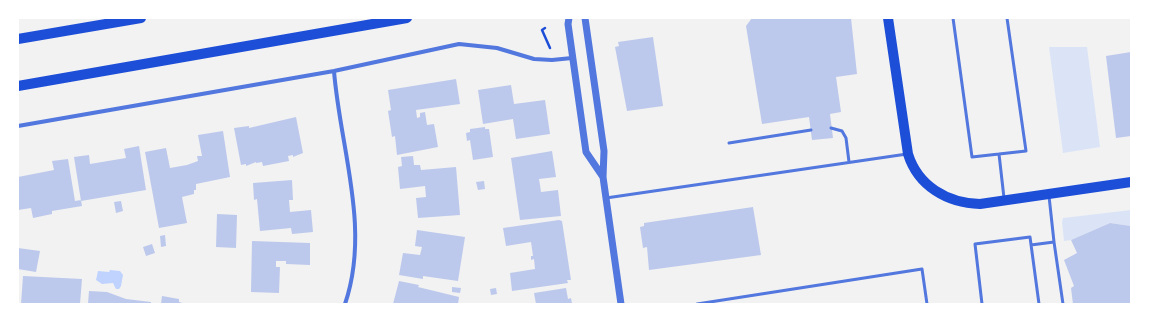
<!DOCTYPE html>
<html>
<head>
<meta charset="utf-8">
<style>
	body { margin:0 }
	#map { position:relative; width:1149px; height:322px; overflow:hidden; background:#f2f2f2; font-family:Roboto,sans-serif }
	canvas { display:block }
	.frame { position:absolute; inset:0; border:19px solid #fff; pointer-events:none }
</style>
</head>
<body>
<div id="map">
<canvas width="1149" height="322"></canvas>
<div class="frame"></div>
</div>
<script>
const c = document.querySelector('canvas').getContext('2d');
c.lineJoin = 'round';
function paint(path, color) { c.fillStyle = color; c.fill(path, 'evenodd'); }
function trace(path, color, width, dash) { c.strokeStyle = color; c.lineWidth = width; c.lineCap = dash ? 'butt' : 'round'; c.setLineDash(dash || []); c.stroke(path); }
const green = new Path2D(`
	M1049,47H1087L1100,147L1063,153Z
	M1131,210V226L1110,223L1071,240L1064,241L1062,222L1063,218Z`);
const water = new Path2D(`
	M110,270L120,271L123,275L121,286L119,289H116L113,283L102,284L96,280L98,271L109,272Z`);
const building = new Path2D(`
	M752,18H851L857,74L836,77L841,112L830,114L833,138L812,140L809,117L762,124L746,26Z
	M653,37L663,106L627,111L615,47L619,46L618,42Z
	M1131,52V136L1116,138L1106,56Z
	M456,79L460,104L416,110L417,118L420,117V113L425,112L427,125L434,124L438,147L397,155L395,136L392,137L388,111L391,110L388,90Z
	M511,85L514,104L545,100L550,134L516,139L513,119L483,124L478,90Z
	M296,117L303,153L293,157V155L288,156L289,161L263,166L262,162L256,163V162L246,166V164L241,165L234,128L249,126V128Z
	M485,127V129H489L493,157L473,160L470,140L467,141L466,133L470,132V129Z
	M223,131L230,177L196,184V190H194V194L182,197L187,223L159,228L145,152L166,148L170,168L187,165L198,161L197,156H202L198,135Z
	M139,146L146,190L81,201L74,157L89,155L90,164L126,158L124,149Z
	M552,151L556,177L539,179L540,185L541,192L558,190L561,216L520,220L511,158Z
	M413,156L414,165H420L421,170L456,167L460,215L418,218L416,198L426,197L425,186L400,189L398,167L402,166L401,157Z
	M68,159L75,201L81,200L82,206L52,211V214L33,218L31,208L18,210V177L54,170L52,161Z
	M292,180L293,200H289L290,212L311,210L313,232L292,234L291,228L260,231L257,199L254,200L253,183Z
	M484,181L485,189L478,190L476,182Z
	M121,201L123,211L116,213L114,202Z
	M753,207L761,255L649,270L647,247L643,248L640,227L644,226V223Z
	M217,214L237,215L236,248L216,247Z
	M559,220L562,221L571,280H567L568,283L512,291L510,273L535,269L534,259L531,260V256H533L531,242L506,246L503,228Z
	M1110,223L1131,226V304H1073L1071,288L1074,286L1064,260L1077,253L1071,240Z
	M417,230L465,237L458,281L423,276V279L399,275L403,253L420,255L422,247L415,246Z
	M165,235L166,246L161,247L160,236Z
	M252,241L310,243V265L286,264V261H276V267H280L279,293L251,292Z
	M152,244L155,253L146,256L143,247Z
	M18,248L40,251L36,272L18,269Z
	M23,276L82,279L80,304H21Z
	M399,281L419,285L418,287L459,297L458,304H393Z
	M452,287L461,288L460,293L452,292Z
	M496,288L497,294L491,295L490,289Z
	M566,288L568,299L571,298L572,304H536L534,293Z
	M89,291L107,292L126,299L151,302V304H88Z
	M162,296L179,299V302L186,304H161Z`);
const path = new Path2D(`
	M545,28L542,30L550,48`);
const service = new Path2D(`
	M953,18L972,157L1026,151L1007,18
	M831,128L842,131L846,138L849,162
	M729,143L811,130
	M999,154L1004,198
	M606,198L907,154
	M1054,242L1063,304
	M1031,245L1054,242L1049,196
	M697,304L922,269L927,304
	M982,304L975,244L1030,237L1039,304`);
const minor = new Path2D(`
	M334,71C340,148 371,228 345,304
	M18,126L334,71L459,44L497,48L534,59L552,60L572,58`);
const tertiary = new Path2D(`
	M569,18L568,24L586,152L603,177
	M585,18L604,151L603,177L621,304`);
const primary = new Path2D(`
	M888,18L908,154C918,186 947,203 980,204L1131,182
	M18,39L141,18
	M18,86L407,18`);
paint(green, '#dbe4f7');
paint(water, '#bfd3fe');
paint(building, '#bdc9ec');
trace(path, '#1d4ed8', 2.5);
trace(service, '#5277de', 3);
trace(minor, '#5277de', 4);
trace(tertiary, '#5277de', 7);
trace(primary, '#1d4ed8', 10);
</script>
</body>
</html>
